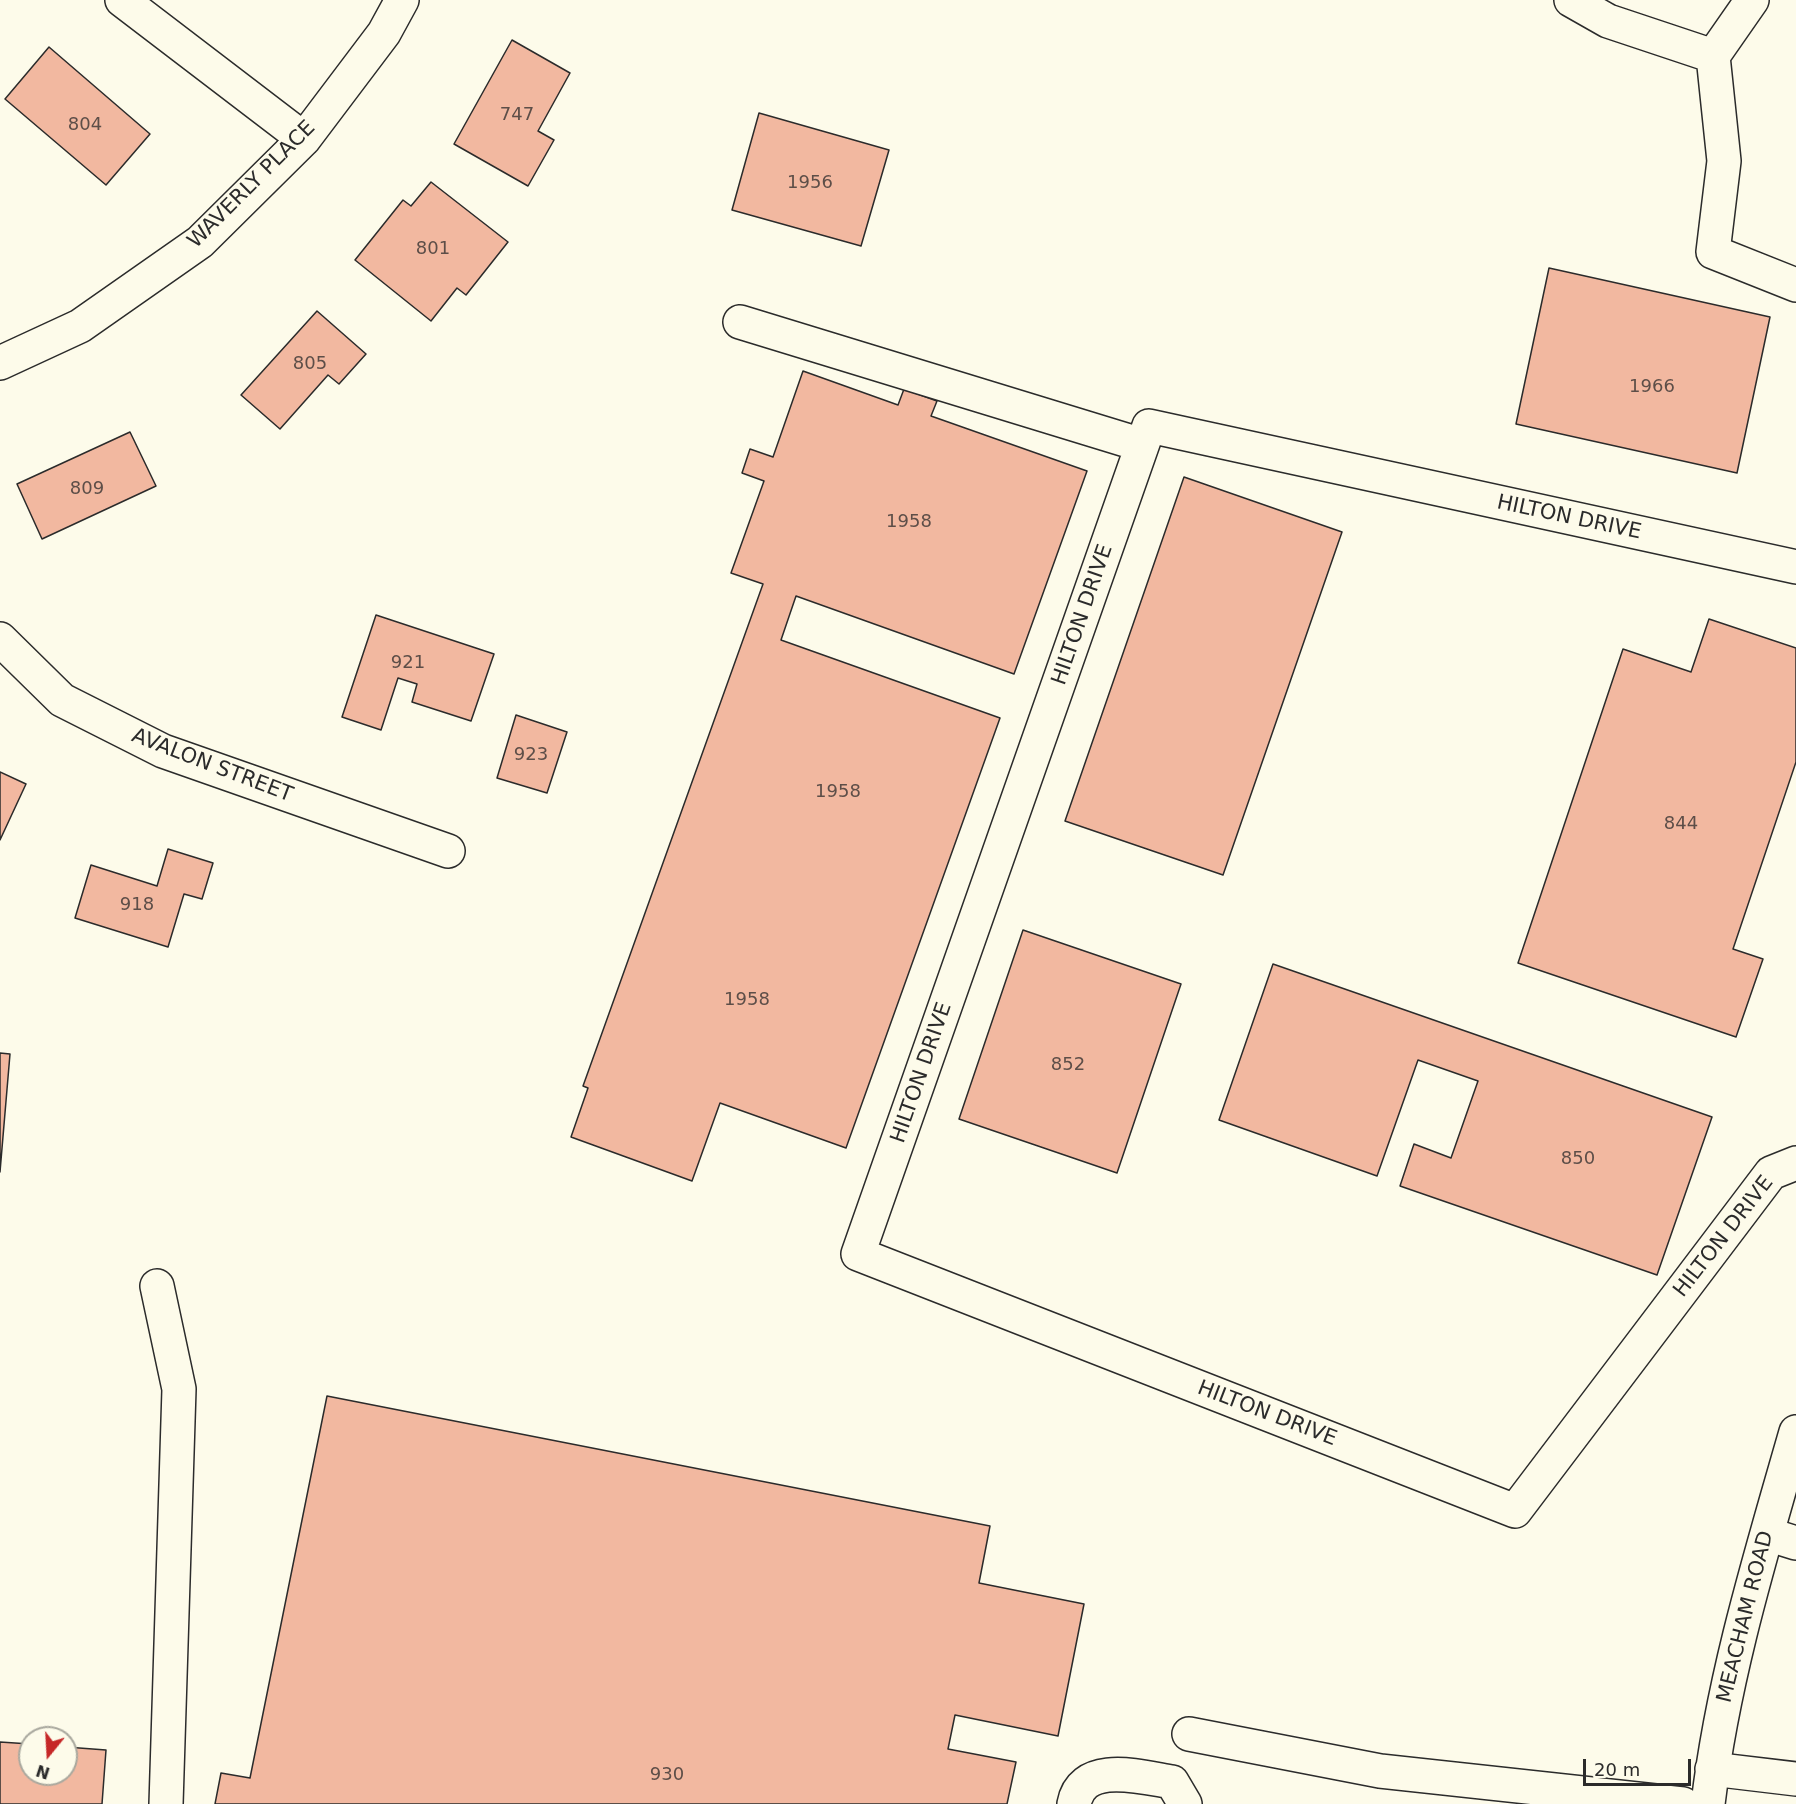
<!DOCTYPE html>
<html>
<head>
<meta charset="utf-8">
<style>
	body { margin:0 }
	#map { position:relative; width:1796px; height:1804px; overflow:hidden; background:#fdfbea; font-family:"DejaVu Sans",sans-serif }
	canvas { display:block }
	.north { position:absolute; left:18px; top:1726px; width:60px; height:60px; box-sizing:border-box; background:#fdfbea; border:2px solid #a9a89e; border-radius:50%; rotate:198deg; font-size:16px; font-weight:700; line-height:24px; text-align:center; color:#2b2b2b }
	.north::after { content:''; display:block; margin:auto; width:21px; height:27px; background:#c62828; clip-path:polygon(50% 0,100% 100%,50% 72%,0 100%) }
	.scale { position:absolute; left:1583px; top:1759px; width:108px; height:27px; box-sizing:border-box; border:3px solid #2b2b2b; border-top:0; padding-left:8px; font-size:18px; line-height:21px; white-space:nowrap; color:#2b2b2b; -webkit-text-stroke:4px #fdfbea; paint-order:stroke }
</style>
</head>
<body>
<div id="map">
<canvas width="1796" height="1804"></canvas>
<div class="north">N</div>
<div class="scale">20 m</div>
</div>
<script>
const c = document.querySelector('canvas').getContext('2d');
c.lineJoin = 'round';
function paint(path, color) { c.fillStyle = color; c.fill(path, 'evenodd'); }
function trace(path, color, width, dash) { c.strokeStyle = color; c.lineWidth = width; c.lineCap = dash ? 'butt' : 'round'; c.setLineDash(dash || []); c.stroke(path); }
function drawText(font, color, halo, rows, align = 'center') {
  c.font = font + ' "DejaVu Sans",sans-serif'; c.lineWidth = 4.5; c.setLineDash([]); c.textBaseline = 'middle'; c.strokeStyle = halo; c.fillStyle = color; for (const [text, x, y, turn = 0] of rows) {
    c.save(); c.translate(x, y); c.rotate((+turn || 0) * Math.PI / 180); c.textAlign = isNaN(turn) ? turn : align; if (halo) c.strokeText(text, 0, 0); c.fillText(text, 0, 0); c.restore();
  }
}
const building = new Path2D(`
	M512,40L570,73L538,131L554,140L528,186L454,144Z
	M49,47L150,134L106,185L5,99Z
	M759,113L889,150L861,246L732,210Z
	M431,182L508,242L466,295L457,288L431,321L355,260L403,200L411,206Z
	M1549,268L1770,317L1737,473L1516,424Z
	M317,311L366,354L339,384L328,375L280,429L241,395Z
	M803,371L898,405L904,389L937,401L931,416L1087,471L1014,674L796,596L781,640L1000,718L846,1148L720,1103L692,1181L571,1137L588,1088L583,1086L763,584L731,573L764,481L742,473L750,449L773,457Z
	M130,432L156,486L42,539L17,484Z
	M1184,477L1342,532L1223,875L1065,821Z
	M376,615L494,654L471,721L412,702L417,684L398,678L381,730L342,717Z
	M1709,619L1796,648V762L1733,949L1763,959L1736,1037L1518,963L1623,649L1691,672Z
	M516,715L567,732L547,793L497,778Z
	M0,772L26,784L0,840Z
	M168,849L213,863L202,899L184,894L168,947L75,918L91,865L157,886Z
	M1023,930L1181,984L1117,1173L959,1119Z
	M1273,964L1712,1117L1657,1275L1400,1186L1414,1144L1451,1158L1478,1081L1418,1060L1377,1176L1219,1120Z
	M0,1053L10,1054L0,1172Z
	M327,1396L990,1526L979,1583L1084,1604L1058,1736L955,1715L948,1749L1016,1762L1007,1804H215L221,1773L250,1778Z
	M0,1742L30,1744V1774H66V1747L106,1750L102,1804H0Z`);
const minor = new Path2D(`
	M122,0L304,139
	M1571,0L1608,21L1713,56
	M1752,0L1713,56L1724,161L1713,252L1796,285
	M740,322L1142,445
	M0,363L80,326L200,242L304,139L384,33L402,0
	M1796,567L1149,426L858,1254L1515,1511L1771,1173L1796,1163
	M0,639L62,700L163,751L448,851
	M157,1286L179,1389L166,1804
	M1767,1534L1796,1543
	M1189,1734L1380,1771L1683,1804
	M1712,1769L1796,1779
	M1074,1804C1082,1760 1141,1777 1172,1782L1185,1804
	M1708,1804C1723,1677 1761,1554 1796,1432`);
const numberNames = [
	["747",517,115],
	["804",85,125],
	["1956",810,183],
	["801",433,249],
	["805",310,364],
	["1966",1652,387],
	["809",87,489],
	["1958",909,522],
	["921",408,663],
	["923",531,755],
	["1958",838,792],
	["844",1681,824],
	["918",137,905],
	["1958",747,1000],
	["852",1068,1065],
	["850",1578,1159],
	["930",667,1775]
];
const streetNames = [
	["WAVERLY PLACE",252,185,-45],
	["HILTON DRIVE",1569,518,12],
	["HILTON DRIVE",1083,615,-71],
	["AVALON STREET",212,766,21],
	["HILTON DRIVE",922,1073,-71],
	["HILTON DRIVE",1724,1237,-52],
	["HILTON DRIVE",1267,1414,21],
	["MEACHAM ROAD",1746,1617,-76]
];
paint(building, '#f2b8a0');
trace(building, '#2b2b2b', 1.5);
trace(minor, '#2b2b2b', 36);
trace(minor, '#fdfbea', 33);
drawText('18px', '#5d4e48', null, numberNames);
drawText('21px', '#2b2b2b', '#fdfbea', streetNames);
</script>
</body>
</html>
